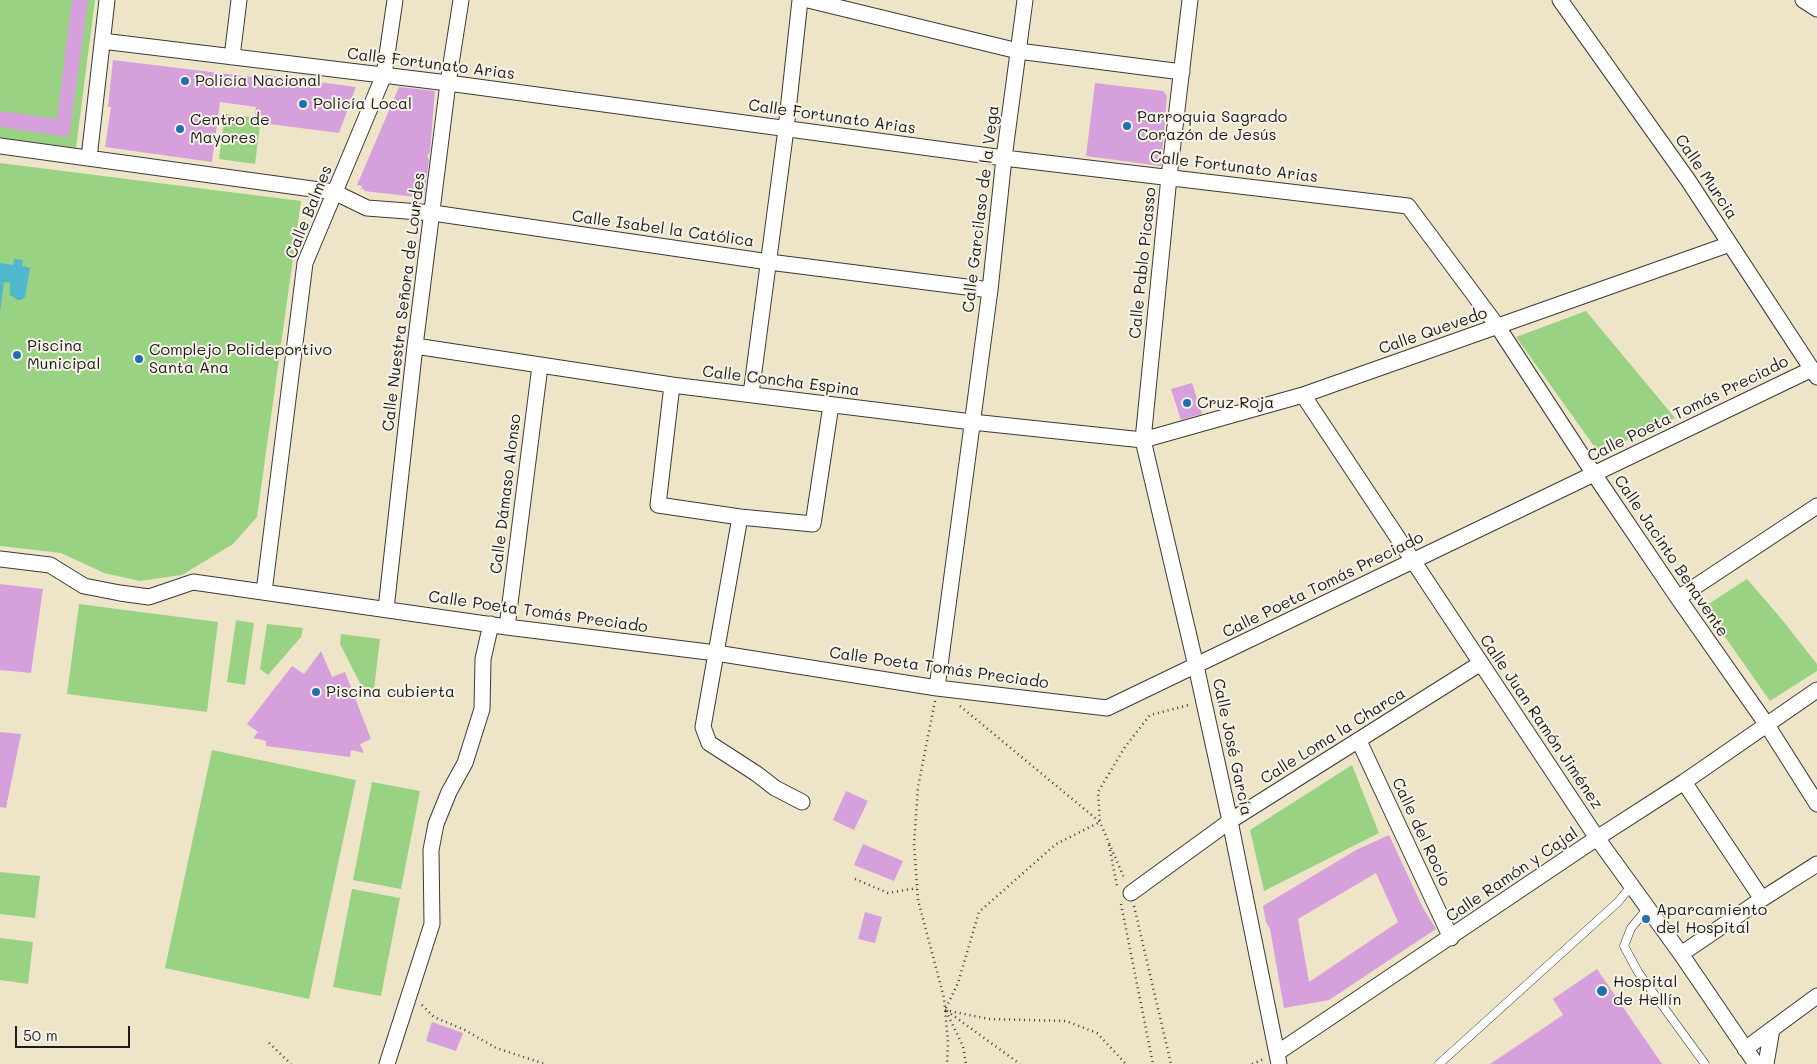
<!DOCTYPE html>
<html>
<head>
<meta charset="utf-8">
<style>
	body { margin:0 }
	#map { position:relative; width:1817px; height:1064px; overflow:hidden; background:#eee5c9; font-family:Mali,sans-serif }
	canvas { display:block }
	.scale { position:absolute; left:15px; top:1026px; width:115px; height:22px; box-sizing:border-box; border:2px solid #1c1c1c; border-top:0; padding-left:6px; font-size:15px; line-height:18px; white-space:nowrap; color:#1c1c1c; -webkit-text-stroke:4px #f7f3e8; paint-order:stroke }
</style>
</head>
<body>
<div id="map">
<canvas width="1817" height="1064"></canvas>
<div class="scale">50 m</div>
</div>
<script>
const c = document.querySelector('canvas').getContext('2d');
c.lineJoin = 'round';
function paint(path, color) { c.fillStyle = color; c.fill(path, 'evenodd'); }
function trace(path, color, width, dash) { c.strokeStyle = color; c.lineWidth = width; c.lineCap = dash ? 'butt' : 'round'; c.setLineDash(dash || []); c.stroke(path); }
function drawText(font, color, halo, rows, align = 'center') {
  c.font = font + ' Mali,sans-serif'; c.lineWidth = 4; c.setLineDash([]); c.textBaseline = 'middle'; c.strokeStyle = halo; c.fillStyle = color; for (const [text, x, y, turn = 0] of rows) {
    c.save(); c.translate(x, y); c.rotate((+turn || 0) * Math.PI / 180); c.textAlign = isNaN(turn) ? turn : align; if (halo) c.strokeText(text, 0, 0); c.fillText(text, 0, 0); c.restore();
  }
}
const green = new Path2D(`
	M0,0H95L76,148L0,138Z
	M225,114L261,118L255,164L219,159Z
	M0,163L301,201L257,517L233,544L182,575L140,581L104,573L61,553L0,546Z
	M1586,311L1675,418L1599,453L1516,337Z
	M1747,579L1779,616L1817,664V671L1770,701L1704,607Z
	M79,604L218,622L207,712L67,694Z
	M236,620L254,623L245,685L227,682Z
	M267,624L303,628L301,637L268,675L260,669Z
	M341,634L380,639L374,689L362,687L340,644Z
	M212,750L356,780L309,999L165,968Z
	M1352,765L1379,833L1264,891L1250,830Z
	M372,782L420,791L401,889L353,880Z
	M0,872L40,876L35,918L0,914Z
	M352,889L400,898L381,996L333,987Z
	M0,938L33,942L28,984L0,980Z`);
const water = new Path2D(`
	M14,259L23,260L22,266L30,268L25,297L21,300H18L10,295V283L4,282L0,313V263L13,265Z`);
const building = new Path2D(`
	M72,0H88L69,137L0,127V111L57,119Z
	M113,60L260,78V74L356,87L339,133L254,122L256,107L220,102L212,162L105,147L111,107H108Z
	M1095,83L1163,91L1167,96L1161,166L1086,156Z
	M399,87L435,91L430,152L427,156L429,160L424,198L364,191V189H361L362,186L357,185Z
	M1192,383L1202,414L1181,420L1171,389Z
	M0,584L43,589L31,673L0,670Z
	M321,651L332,677L345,672L371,739L360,744L364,753L351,750L350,757L266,746V741L253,738L258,732L247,724L292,666L304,674Z
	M0,732L21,734L6,808L0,807Z
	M846,791L868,801L854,830L833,820Z
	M1389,835L1423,908L1436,929L1329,1000L1284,1008L1270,929L1266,922L1263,906L1356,850ZM1376,873L1398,922L1309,982L1298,919Z
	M863,844L903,861L894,881L854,865Z
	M865,912L882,917L875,943L858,939Z
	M1597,969L1662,1064H1490L1563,1015L1553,999Z
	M432,1022L463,1033L456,1051L426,1041Z`);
const path = new Path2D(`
	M935,701L918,787L914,844L918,900L944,998L948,1042L947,1064
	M960,706L1100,822L1125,880
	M1109,845L1117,886
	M855,879L888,893L917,888
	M1121,904L1153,1064
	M1134,906L1171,1064
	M422,1005L434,1017L465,1030L496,1048L545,1064
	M946,1008L958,983L979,912L1056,844L1100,822L1098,792L1125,747L1150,715L1189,705
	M945,1010L989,1019L1066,1021L1097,1033L1126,1064
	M946,1011L963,1046L966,1064
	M947,1011L1020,1064
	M269,1043L291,1064
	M1252,1064L1264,1059`);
const service = new Path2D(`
	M1648,908L1631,928L1624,946L1638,972L1705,1064
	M1439,1064L1618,902L1632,885`);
const minor = new Path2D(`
	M808,0L1018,51L1182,72
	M1190,0L1169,177L1143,440L1196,666L1230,821L1279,1064
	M1560,0L1688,180L1817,377
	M1803,0L1817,9
	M102,41L448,83L1004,158L1408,206L1498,327L1594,474L1678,598L1767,725L1817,804
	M232,57L239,0
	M0,146L334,192L367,208L433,213L769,262L990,290
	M89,158L107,0
	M415,346L672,385L972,422L1143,440L1303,395L1730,244
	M672,385L658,505L740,517L813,524L831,405
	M751,394L786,129L800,0
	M1303,395L1597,838L1681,954L1756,1064
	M740,517L703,727L709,743L757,774L775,788L802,802
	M0,559L50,565L84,586L120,593L149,597L193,582L507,627L716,653L937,688L1107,708L1812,369
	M264,592L305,263L384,75L395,0
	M1678,598L1817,506
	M386,609L415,346L448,83L461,0
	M507,627L540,366
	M937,688L990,290L1004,158L1025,0
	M1359,741L1451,938
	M1684,782L1762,899
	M1131,893L1230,821L1481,663
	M1681,954L1762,899L1817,864
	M1745,1049L1817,996
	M1277,1053L1597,838L1684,782L1817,690
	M387,1064L432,924L431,850L436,824L449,792L465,763L482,709L483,659L491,624
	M1766,1064L1772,1029`);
const markers = [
	[185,81,5,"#1f6fb2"],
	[303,104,5,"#1f6fb2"],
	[1127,126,5,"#1f6fb2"],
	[180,129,5,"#1f6fb2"],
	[17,355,5,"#1f6fb2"],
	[139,359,5,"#1f6fb2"],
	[1187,403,5,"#1f6fb2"],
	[316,692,5,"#1f6fb2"],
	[1646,919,5,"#1f6fb2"],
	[1602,991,6,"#1f6fb2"]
];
const streetNames = [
	["Calle Fortunato Arias",431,64,7],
	["Calle Fortunato Arias",832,117,8],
	["Calle Fortunato Arias",1234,167,7],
	["Calle Murcia",1706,177,56],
	["Calle Garcilaso de la Vega",981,209,-83],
	["Calle Balmes",309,212,-68],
	["Calle Isabel la Católica",663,229,8],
	["Calle Pablo Picasso",1143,263,-84],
	["Calle Nuestra Señora de Lourdes",404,302,-83],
	["Calle Quevedo",1433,331,-19],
	["Calle Concha Espina",781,381,7],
	["Calle Poeta Tomás Preciado",1688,409,-26],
	["Calle Dámaso Alonso",506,494,-83],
	["Calle Jacinto Benavente",1671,556,56],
	["Calle Poeta Tomás Preciado",1323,585,-26],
	["Calle Poeta Tomás Preciado",538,612,8],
	["Calle Poeta Tomás Preciado",939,668,8],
	["Calle Juan Ramón Jiménez",1541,722,56],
	["Calle Loma la Charca",1333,736,-32],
	["Calle José García",1232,747,78],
	["Calle del Rocío",1421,832,65],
	["Calle Ramón y Cajal",1512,875,-34]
];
const poiNames = [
	["Policía Nacional",195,81],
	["Policía Local",313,104],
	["Parroquia Sagrado",1137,117],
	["Corazón de Jesús",1137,135],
	["Centro de",190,120],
	["Mayores",190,138],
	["Piscina",27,346],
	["Municipal",27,364],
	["Complejo Polideportivo",149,350],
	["Santa Ana",149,368],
	["Cruz Roja",1197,403],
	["Piscina cubierta",326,692],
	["Aparcamiento",1656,910],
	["del Hospital",1656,928],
	["Hospital",1613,982],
	["de Hellín",1613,1000]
];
paint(green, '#9ad284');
paint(water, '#4fb8cc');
paint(building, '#d6a0dd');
trace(service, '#3c3a36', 9);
trace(minor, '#3c3a36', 17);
trace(path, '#3c3a36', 2.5, [1, 4]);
trace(service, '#fff', 8);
trace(minor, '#fff', 15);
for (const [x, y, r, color] of markers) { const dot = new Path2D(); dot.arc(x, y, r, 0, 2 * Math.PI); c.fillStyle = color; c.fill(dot); trace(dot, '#f7f3e8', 2); }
drawText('16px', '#1c1c1c', '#f7f3e8', streetNames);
drawText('16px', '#1c1c1c', '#f7f3e8', poiNames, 'left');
</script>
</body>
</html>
